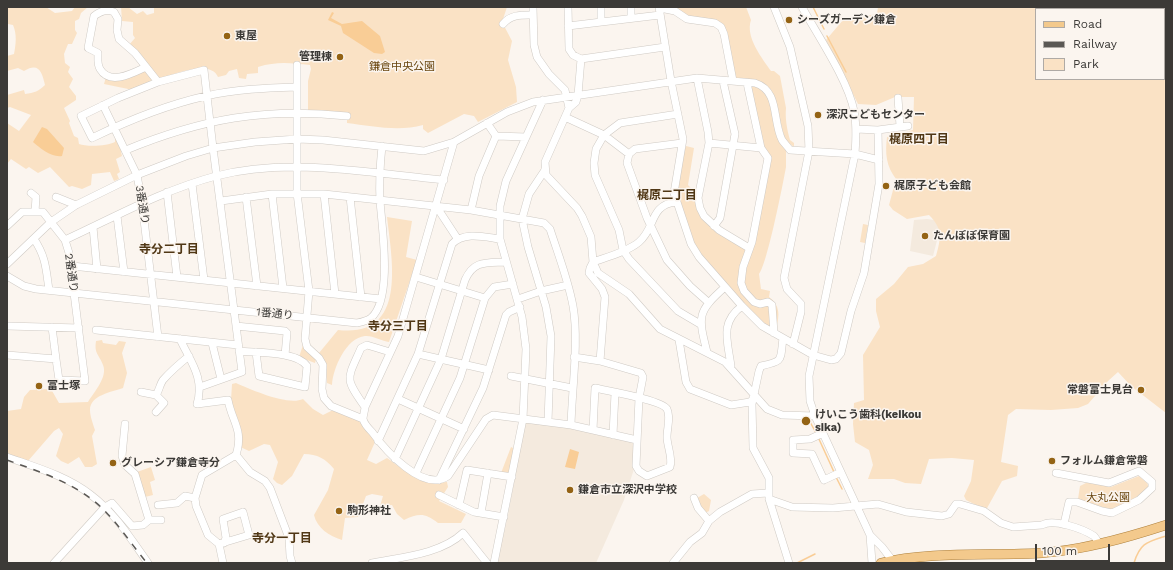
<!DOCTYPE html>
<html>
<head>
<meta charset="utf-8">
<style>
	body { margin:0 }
	#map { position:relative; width:1173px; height:570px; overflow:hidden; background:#fbf5ef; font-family:"Work Sans",sans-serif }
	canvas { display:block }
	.frame { position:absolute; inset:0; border:8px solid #3c3a37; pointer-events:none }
	.legend { position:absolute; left:1035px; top:8px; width:130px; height:72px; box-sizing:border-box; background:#fbf5ef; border:1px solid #afaaa5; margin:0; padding:5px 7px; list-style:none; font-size:12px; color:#3c3a37 }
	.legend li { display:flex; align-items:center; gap:8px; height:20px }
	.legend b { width:20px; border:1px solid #afaaa5 }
	.scale { position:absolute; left:1035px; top:544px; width:75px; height:18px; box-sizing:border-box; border:2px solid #3c3a37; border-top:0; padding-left:5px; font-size:12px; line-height:14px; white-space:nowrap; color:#3c3a37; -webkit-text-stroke:3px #fbf5ef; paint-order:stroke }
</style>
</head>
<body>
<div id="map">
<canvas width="1173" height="570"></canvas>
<div class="frame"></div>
<ul class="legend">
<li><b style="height:5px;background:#f3c98c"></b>Road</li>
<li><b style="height:5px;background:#5b5854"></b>Railway</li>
<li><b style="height:11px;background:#fae2c5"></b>Park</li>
</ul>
<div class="scale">100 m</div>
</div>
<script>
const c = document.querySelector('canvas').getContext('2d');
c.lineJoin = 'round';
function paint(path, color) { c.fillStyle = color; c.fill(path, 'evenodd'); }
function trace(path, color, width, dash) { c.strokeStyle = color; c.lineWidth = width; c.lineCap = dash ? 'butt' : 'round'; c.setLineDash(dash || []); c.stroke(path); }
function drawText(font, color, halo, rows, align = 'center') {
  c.font = font + ' "Work Sans","Noto Sans JP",sans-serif'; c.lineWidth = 3; c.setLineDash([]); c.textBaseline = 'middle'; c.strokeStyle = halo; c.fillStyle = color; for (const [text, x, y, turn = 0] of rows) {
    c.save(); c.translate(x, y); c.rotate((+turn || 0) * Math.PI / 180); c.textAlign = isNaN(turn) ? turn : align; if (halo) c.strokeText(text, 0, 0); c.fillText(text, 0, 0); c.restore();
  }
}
const built = new Path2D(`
	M927,219L942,221L933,256L910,251L914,220Z
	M525,422L570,427L635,442L634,469L624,500L596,563H496L507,520Z`);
const green = new Path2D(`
	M7,7H46L55,13L72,11L75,7H88L81,13L79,19L75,21V30L77,33L72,44H68L64,54L65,63L70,67L68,72L73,79L69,87L76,96V100L64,108L70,121L69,123L74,136L78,138L79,144C87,147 108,146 115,142V137L124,150L121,152L122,156L116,159L120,172L117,174L119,179L114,181L110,172L92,174L91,185L82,189L72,186L69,187L50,167L38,173L29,167L26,169L11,159L7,164V123L19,131L31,115L10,107L7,108V95L24,90L25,94C34,93 39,91 45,85C42,72 39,62 24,71L18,68L7,71V56L14,54C16,44 17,34 13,25L8,24Z
	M121,7H128L137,14L143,11L147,15L154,13V7H507L502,22L512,41L508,60L516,87L517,102L478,122L474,116L464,114L428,133L423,129V125C399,132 371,126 347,123V118L308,111V81L311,69L310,65C291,63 277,61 258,67V73L247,74L246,79L239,78L237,69L229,71L226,75L218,77C211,59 173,74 160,79L129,45L135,38L133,35V22L122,21Z
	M664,7H746L751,20C745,37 762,58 771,71H774L780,76L786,108C785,119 787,129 790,140L794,143V147L785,140L773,93L769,88L734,77L723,26L694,19Z
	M878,7H1166V413L1131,386L1118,372L1108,381L1088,404L1078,408L1051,410L1016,409L1008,415L1001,462L1018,466L1017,476L1002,481L986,510L966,500L964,496L971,481L974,460L952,458L929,459L921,484L905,483L894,479H868L873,465L869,450L855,442L853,424L854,403L864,400L863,355L880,327L876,311V299L894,284L908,267L923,264L936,256C941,238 943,229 929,215L907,219L893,210L889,205L896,179C886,166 885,153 887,137L913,130L914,97H895L876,105L858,104L826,40L843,20L877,14ZM1036,9H1164V79H1036Z
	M144,71H146L152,80L133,90L104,84L106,77Z
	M755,85L768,93L786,148V167C783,184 767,265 759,274L761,289L770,291L769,297C780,305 780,315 776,328L774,305L757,302L743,285L747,259L754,243L765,151L751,86Z
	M686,146L694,148L688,185L697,194L700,214L745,248L746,251L740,271L749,300L768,304L771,329L760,321L700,254C690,239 679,207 678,189C677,176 681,157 686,146Z
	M387,217L412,221L406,257L417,260L389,342C382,341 372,335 365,336C346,338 333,368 332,385L327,383L326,363L319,353L338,330C408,338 392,261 387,217Z
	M863,224L868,225L865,243L860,242Z
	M102,340L103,343L116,345L119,341L126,342L122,353L127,373L123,388C112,392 90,395 90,410C90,416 93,424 95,430L92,436L97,464L92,467H85L79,457L68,464L61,461L56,456L63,434L59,428L54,431L28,461L7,453V411L21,409L24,397L30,390L51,389L59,403L88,402C94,392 108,377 103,365C99,354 94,354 96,341Z
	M303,345L316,359L315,363L299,357Z
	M236,383C252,390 288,406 303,399L313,409L323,415L333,410L362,421L375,442L367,460L376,464L387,458C407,472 420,485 447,482L448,487L439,501L466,514L461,523H438C425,513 419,513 404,520L397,514L392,505L380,506L383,496L372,494L366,496L358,517L345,518L342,540C329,536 317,528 314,515L328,490L334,469C326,459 317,454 304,454L292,476L282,485L277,483L273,479L278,462L270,445L264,444L249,451L236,445L240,433L238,420L230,417L232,384Z
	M511,447L515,449L510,475L501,473Z
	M151,467L155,480L150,482L153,495L145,497L137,472Z
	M1139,476L1147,483L1149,487L1137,499L1111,510L1078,499L1080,486L1088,482L1111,487Z
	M704,494L711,500L709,511L705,513L699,506L697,498Z`);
const water = new Path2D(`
	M332,12L334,13L331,18L342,24L362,21L380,36L385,52L382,54L374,53L343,33L341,26L328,20Z
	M42,127L47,129L64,148L62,156C52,158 40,148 33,142Z
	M570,449L579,452L575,469L565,467Z`);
const stream = new Path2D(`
	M813,7L824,29
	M827,36L846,72
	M809,420L816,433
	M818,437L834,472
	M836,477L842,489
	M797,563L815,554
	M1134,563C1140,543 1147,542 1166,536`);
const minor = new Path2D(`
	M533,7L534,45L537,57L549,74L565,90L569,108L545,162L546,175L577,208L582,216L591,237L593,262L598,273L629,294L660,329L725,362L767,409L782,415L815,416
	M568,7L569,49L573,55L581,59L578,95L576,102L569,108
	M631,7V18
	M659,7L671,81L683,139L674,193L691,244L699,257L742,306L762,326L813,355L831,360L836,359L841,353L851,311L864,273L879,184L878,130
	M774,7L790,47L808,126L809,151L784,278L787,289L801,304V312L793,344
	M802,7C818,36 848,80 854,111C857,125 856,140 855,154L809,376L810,401L815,416L870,535L872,563
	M660,8L675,11L687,19L715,23L721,27L724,34L733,81
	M601,22V7
	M503,24C511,14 522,15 533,15
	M568,26L660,15
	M581,59L665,47
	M297,65V193L309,291L305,339L307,347L319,358L323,365L322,389L324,398L331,406L363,419
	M146,67C133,73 110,86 100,69C97,64 98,58 98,53L88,48L94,16C101,11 106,9 114,12L118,19L117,30L119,39L135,53L158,82
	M697,78L708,132L709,143L698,198L700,208L704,216L719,230L749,248
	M747,83L761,148L768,158L752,242L743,267L741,283L744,291L754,302L760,304L768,302L772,305L774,333
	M898,98L900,126
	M103,105L137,175L142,203L158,337
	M678,114L620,123L604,135L596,149L594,163L595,175L619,230L623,250L629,259L678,311L700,324
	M565,117L604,135L629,154
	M487,123L496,136L526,137
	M856,129L878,130L908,126
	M454,142L398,336L365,407C365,410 363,416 363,419C364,423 369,429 372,432C385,450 423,493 448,476L486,419L493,415L571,425L637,440
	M682,143L635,149L629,154L627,163L647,218L667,260L690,286L708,302
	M709,143L761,148
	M126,150C201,119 266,107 347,116
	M545,170L529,194L522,219L528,247L546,307L551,336L548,422
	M192,184L204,280
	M167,192L177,277
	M31,193L36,197L35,212
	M272,194L283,288
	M324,194L335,294
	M56,197L76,205
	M246,197L257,286
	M350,197L361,297
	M221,201L272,194H324L471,210L544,223L550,229C558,254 568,279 573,306C579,340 572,389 571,425
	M436,206L457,238
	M471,210L479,176L496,136
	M117,216L124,272
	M7,226L22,212H43L65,240L69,253L85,381L59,380L56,359L7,355
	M714,226L720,218L735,134L723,81
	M93,227L97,269
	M34,239C46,257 46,269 49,290
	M65,240C115,217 163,190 216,176C290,157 369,173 444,180
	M7,264L51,222L76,205L137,175L186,156L213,148L255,142L297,139L323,140L424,151L454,142L507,112L533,102L697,78L755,83C780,91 772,120 782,140C784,143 788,147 790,150L855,154L879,160
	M72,266L381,299
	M7,276L24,286L36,289L357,323C362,322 367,321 371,318C393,299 382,228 380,201C379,183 380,165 382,146
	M416,277L485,298
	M518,299L541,291L568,285
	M7,326L79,328
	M236,326L285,331L287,333L285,355
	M52,327L56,359
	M96,330L238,345
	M783,338C780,361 784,361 761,366L759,371L752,404L753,448L769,478V499L789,563
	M180,339C190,361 205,378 197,404L228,400C232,422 244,430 236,455L202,475L195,498L196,506L208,535L219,544L223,563
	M679,340L686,382L690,389L731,405L750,402L755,397
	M212,343L221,379
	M239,351C256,353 297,351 307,366L305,387L259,376L256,352
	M707,352C698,316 697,312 725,287
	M418,354L489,370
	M574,357L600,361L641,373L643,377L639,398L636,466L639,471L647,476L670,467C673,458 667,446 667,437C667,428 671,417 667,409C662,400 608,391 595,388L593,430
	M600,361L605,297L602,289L589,273L590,268L593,262C607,257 627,252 639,242C656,228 649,205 676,202
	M731,366C728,342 719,323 742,306
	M511,376L572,388
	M200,387L242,372L213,148C210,122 207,96 204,70L158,82L118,98L81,116L92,138C129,120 166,105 206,96C236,89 266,88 297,87
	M141,392L156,395L164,403L156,412
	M156,395C159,391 160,384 163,380C171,371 179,364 189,356
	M398,399L464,429
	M365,407C344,377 347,380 361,348L367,345L390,352
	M823,433L810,439L793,440V453L812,454L824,480L841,472
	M613,435L615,393
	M378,441L418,354L452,244C464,231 485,237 500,239
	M236,455L250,472L265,481L270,488L289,538L290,556L292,563
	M7,457C35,467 67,476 91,495C115,513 131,539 148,563
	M395,459L441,359L465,280C474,260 486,263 506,262
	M416,473L460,378L485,298L494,287L513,284
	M1056,473L1109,483L1139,471L1152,482V488L1139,500L1112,513L1102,511L1077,502H1069L1064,524
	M439,480L483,388L506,315L509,312L520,307
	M439,495L474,512L504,517
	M694,498L698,508L709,521
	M769,499L792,507L833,508L878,504L906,512L942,516L949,514L956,504H960L984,511L1001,523L1013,527L1042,525C1053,518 1083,529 1094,536C1096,538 1097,541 1099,544
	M158,505L177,503L185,496L195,498
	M459,505L467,470L512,477
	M481,513L488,473
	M149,520H161
	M870,535L882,547L892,560
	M219,544L249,535L243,512L223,519L226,538L224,543
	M54,563L105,507L112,503L132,526L143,525L149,520L135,474L125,465L122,456L125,424
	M372,563C402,557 441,554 463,533L487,563
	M494,563L523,419L526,349L522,317L500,239V206L506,181L543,100
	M673,563L690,542L702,533L709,521L720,512L752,494L768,493`);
const major = new Path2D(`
	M881,563C929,551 991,556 1042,553C1084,550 1126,538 1166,525`);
const rail = new Path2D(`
	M7,460C40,472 76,483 102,508C119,525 132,545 147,563`);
const markers = [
	[789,20,4,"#946314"],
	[227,36,4,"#946314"],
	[340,57,4,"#946314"],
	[818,115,4,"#946314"],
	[886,186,4,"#946314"],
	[925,236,4,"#946314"],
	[39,386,4,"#946314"],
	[1141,390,4,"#946314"],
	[806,421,5,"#946314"],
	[1052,461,4,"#946314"],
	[113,463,4,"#946314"],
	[570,490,4,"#946314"],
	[339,511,4,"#946314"]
];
const poiNames = [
	["シーズガーデン鎌倉",797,20],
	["東屋",235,36],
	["管理棟",332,57,"right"],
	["深沢こどもセンター",826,115],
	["梶原子ども会館",894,186],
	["たんぽぽ保育園",933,236],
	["富士塚",47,386],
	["常磐富士見台",1133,390,"right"],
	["けいこう歯科(keikou",815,415],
	["sika)",815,428],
	["フォルム鎌倉常磐",1060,461],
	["グレーシア鎌倉寺分",121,463],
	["鎌倉市立深沢中学校",578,490],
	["駒形神社",347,511]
];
const parkNames = [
	["鎌倉中央公園",402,67],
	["大丸公園",1108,498]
];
const streetNames = [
	["3番通り",142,205,81],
	["2番通り",71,273,82],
	["1番通り",275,314,6]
];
const neighbourhoodNames = [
	["梶原四丁目",919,139],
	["梶原二丁目",667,195],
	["寺分二丁目",169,249],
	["寺分三丁目",398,326],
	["寺分一丁目",282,538]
];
paint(built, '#f4eade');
paint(green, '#fae2c5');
paint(water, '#f9cd96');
trace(stream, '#f9cd96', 1.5);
trace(minor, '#cfcac4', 8);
trace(major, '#ae803c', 10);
trace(minor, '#fff', 7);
trace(major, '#f3c98c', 9);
trace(rail, '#5b5854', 1.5, [7, 7]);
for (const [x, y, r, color] of markers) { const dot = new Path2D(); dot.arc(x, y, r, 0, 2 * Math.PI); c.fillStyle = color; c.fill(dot); trace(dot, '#fbf5ef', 1.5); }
drawText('bold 11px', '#3c3a37', '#fbf5ef', poiNames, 'left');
drawText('11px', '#6a460f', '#fbf5ef', parkNames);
drawText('11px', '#3c3a37', '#fbf5ef', streetNames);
drawText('bold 12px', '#503715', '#fbf5ef', neighbourhoodNames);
</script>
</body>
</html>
